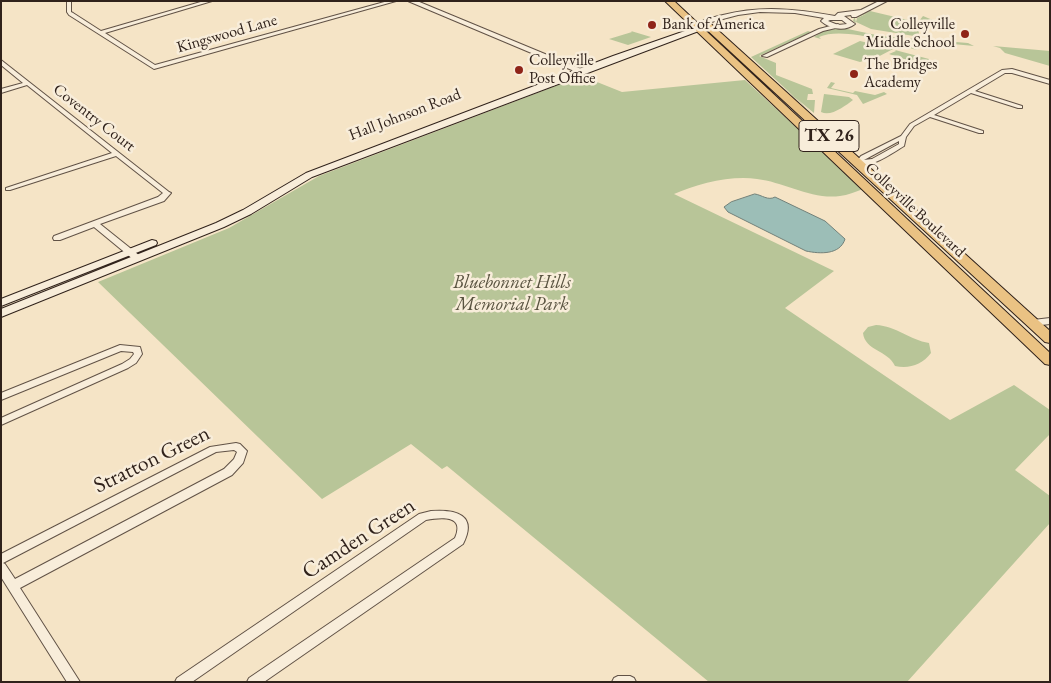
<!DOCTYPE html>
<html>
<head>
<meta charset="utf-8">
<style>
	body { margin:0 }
	#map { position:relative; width:1051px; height:683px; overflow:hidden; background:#f5e4c6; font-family:"EB Garamond",serif }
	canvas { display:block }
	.frame { position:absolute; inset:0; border:2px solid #30221b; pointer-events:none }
</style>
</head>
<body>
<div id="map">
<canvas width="1051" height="683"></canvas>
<div class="frame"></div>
</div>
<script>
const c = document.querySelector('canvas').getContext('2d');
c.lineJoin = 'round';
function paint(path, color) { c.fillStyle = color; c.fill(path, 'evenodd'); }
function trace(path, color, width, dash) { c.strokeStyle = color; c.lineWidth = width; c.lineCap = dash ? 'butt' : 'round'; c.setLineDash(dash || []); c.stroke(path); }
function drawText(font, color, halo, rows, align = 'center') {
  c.font = font + ' "EB Garamond",serif'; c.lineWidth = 5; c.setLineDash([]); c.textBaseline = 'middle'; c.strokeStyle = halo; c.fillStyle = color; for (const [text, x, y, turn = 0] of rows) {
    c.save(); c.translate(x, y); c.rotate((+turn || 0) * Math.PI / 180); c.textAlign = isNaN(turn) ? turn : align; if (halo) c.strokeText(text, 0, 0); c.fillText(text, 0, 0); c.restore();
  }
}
const green = new Path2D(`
	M870,11L912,21H919L923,16L940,23H918L919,35L914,36L871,29L856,22L857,18L868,13L855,18L856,23L853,21L854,18Z
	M843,28L881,36L968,43L974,46L932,42L931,44L922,43L914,47L917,50C893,43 842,26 819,37L821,39L814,37L824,31H829L827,30Z
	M631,31L651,37L628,45L609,39L632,32Z
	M808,31L811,32L759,56L776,63V75L812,89L813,94H808L807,100H815L814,113L780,85L812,113L751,57Z
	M860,41L893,49L872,60L868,57L869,59L860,62L833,54Z
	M993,46L1050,51V66L1005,53L1000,48Z
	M895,50L929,59V60C918,66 911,73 898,68L919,57L910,61L889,54L896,51Z
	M582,76L622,92L745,80L863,189C855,192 848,195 840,196C812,200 784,182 757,179C731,175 697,184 674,194L834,271L785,308L950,420L1014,385L1050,410V434L1015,470L1050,496V523L907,682H709L447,466L442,469L411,444L322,499L98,282L229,228L319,176Z
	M831,82L835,83L831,88L853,93L855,91L875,95L884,92L887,94L863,104L857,95L827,88Z
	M824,94L849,97L853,100C845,106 831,117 821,112Z
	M876,325C896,326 910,340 929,343L931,353C922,365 909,369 895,366C888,350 865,351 863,333L868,327Z`);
const water = new Path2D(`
	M755,194C762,195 768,201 775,197L825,221L845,239C840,255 820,254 806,251L728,212L724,207L731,202Z`);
const minor = new Path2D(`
	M67,1H71V12L73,13L101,31L204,1H212L105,33L155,65L388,1H396L154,69L69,15L67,12Z
	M838,24L841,26L840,27L823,31L767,57L762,56L819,29Z
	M1,60L169,192L171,193L164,201L100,224L140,256L141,258L140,260H134L94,227L60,240H54L53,238L54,236L158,197L163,193L116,156L10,190H6V188L112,153L27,85L1,93V89L23,83L1,65Z
	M1012,69L1050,80V84L1012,73H1005L975,91L1022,106V108H1018L971,93L934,115L983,131V133H979L930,117L914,126L906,137L904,146C892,153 868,171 855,163L861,156L901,136L910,124L1002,70ZM899,141V144L872,159L864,160Z
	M1050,318V324L1033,326L1029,323L1033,320Z
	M120,345L140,347L142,354L136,363L128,368L1,425V418L122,364L130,359L134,354L133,352L121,351L1,400V393Z
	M236,443L240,444L247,451L243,463L232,475L20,588L80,682H67L1,577V554L210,447ZM234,450L237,452L234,459L224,469L15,579L5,564L3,563L216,452Z
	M431,511C456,509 478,515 463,544L264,682H247L249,678L455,538C465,515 442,517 426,520L192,682H175L177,678L419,514Z
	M618,676H630L634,678L636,682H612L614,678Z`);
const tertiary = new Path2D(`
	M408,1H417L586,71L579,73Z
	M879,1H887L856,17H852L851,15L844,16L855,24C845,32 830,29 821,21L824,18L795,13L760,12L738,15L704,24L701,22C707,18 715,17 723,15C761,5 797,9 835,16L838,13L861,10ZM830,20H842L847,24L838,25L828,21Z`);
const secondary = new Path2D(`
	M705,24L712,26L312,177L251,214L224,227L1,317V309L216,223L243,210L306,173L613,56Z
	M152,240L156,241L157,243L156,245L1,306V299Z`);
const primary = new Path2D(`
	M665,1H674L1050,353V365L1045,364Z
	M705,24H711L1050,331V343L1045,342L705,28Z`);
const markers = [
	[652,25,5,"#8f2418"],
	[965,34,5,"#8f2418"],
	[519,70,5,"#8f2418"],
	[854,74,5,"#8f2418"]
];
const farPoinames = [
	["Bank of America",662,25],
	["Colleyville",955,25,"right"],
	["Middle School",955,43,"right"],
	["Colleyville",529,61],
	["Post Office",529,79],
	["The Bridges",864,65],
	["Academy",864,83]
];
const farStreetnames = [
	["Kingswood Lane",227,34,-16],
	["Hall Johnson Road",405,115,-21],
	["Coventry Court",94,118,38],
	["Colleyville Boulevard",915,210,43]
];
const shields = [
	[829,136,60]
];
const shieldNames = [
	["TX 26",829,136]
];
const parkNames = [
	["Bluebonnet Hills",512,283],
	["Memorial Park",512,305]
];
const nearStreetnames = [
	["Stratton Green",152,460,-26],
	["Camden Green",359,539,-33]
];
paint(green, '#b8c598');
paint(water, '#9cbeb7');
trace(water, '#718079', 1);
trace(minor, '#615246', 2);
trace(tertiary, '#615246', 2);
trace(secondary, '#30221b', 2);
trace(primary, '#30221b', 2);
paint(minor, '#f8edda');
paint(tertiary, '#f8edda');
paint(secondary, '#f8edda');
paint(primary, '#eac283');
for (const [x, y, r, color] of markers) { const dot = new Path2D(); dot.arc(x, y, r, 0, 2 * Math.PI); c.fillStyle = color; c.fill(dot); trace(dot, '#f8edda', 2); }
drawText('16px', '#30221b', '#f8edda', farPoinames, 'left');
drawText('16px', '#30221b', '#f8edda', farStreetnames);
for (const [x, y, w] of shields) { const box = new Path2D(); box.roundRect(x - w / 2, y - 15.5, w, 31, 4); c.fillStyle = '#f8edda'; c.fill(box); trace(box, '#30221b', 1); }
drawText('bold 18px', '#30221b', null, shieldNames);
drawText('italic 19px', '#595340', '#f8edda', parkNames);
drawText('22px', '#30221b', '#f8edda', nearStreetnames);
</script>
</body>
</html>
